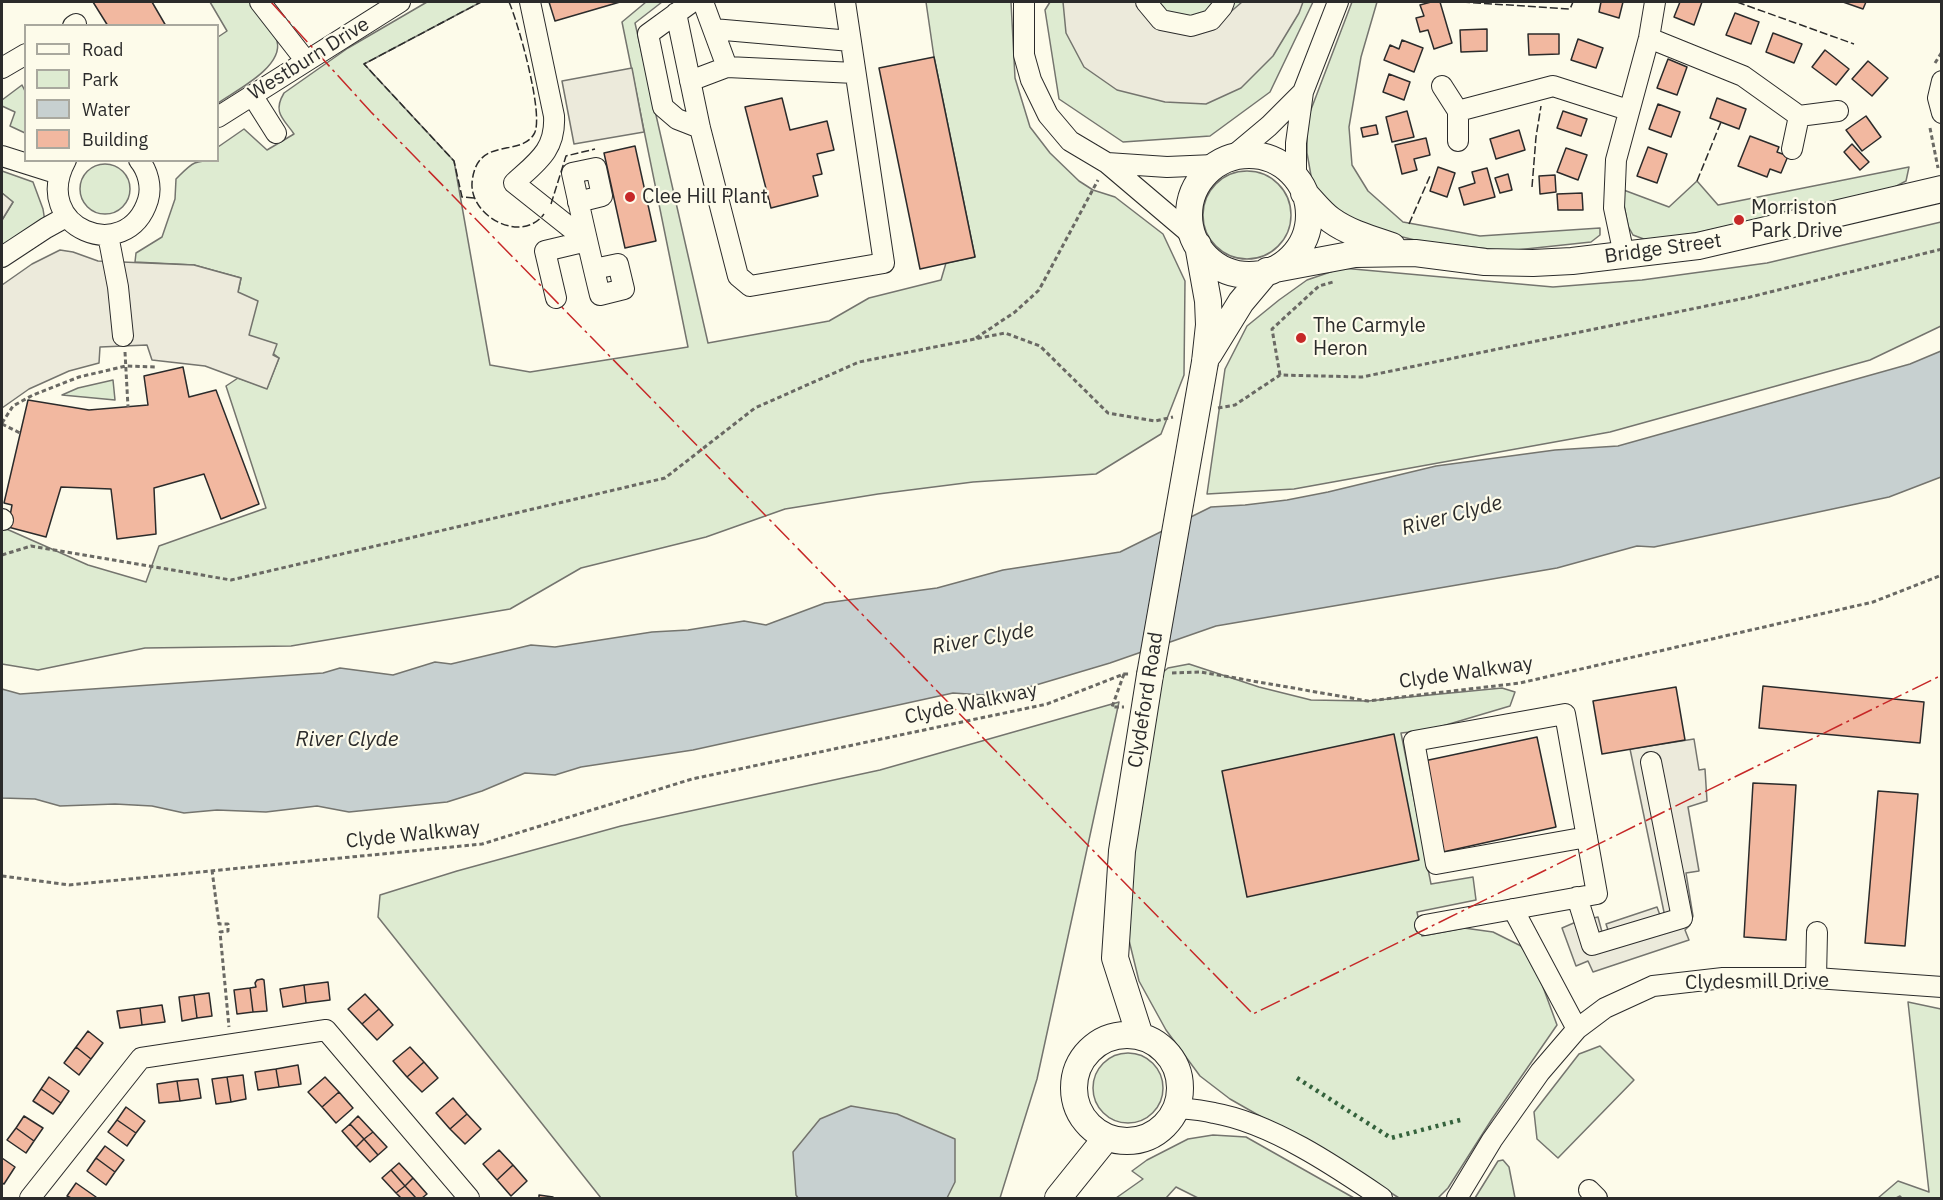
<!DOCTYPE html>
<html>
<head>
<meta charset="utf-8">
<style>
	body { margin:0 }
	#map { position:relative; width:1943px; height:1200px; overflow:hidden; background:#fdfbea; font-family:"IBM Plex Sans",sans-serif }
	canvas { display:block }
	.frame { position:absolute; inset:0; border:3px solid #2b2b2b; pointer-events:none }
	.legend { position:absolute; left:24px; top:24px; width:195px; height:138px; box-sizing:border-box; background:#fdfbea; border:2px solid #a9a89e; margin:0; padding:8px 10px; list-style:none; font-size:18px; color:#2b2b2b }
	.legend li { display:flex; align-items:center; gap:12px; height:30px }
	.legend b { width:30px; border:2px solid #a9a89e }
</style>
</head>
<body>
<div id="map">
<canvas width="1943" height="1200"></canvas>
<div class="frame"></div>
<ul class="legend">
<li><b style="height:8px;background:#fdfbea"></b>Road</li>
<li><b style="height:16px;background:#deebd1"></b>Park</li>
<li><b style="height:16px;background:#c7d0d0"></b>Water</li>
<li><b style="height:16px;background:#f2b8a0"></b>Building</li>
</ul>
</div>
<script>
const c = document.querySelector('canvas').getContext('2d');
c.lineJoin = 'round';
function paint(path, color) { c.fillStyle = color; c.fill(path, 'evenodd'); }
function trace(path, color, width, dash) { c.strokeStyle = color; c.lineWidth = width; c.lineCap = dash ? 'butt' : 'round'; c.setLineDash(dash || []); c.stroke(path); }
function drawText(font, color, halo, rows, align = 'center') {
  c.font = font + ' "IBM Plex Sans",sans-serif'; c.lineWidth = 4.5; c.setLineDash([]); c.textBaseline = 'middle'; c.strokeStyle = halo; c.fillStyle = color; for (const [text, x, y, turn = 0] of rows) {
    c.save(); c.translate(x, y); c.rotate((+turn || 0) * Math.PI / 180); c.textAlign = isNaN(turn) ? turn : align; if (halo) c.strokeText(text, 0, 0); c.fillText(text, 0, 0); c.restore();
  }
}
const green = new Path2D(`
	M210,2H251C257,11 274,32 277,41C284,67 235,91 218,103V37L227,31Z
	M427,2H481L364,64L454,161L490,365L530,372L688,347L622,22L646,2H662L635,23L708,343L829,321L869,298L941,280L946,263L975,257L934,57L926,2H1011L1015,78L1030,127L1050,153L1079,181L1093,190L1115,197L1163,234L1185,281L1184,375L1161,434L1096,474L973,482L878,494L785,509L706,537L581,568L510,609L291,646L145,648L38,670L2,664V527L88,565L146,582L159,546L266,508L226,386L238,378L267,388L279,358L249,335L238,292L241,278L194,265L135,262L136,253L162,237L175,199L176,179C193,162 192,161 218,160V147L244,129L267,150L294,134C284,119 272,113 284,93L348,48Z
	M1050,2H1313L1270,92L1210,136L1123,142L1059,99L1045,10Z
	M1352,2H1377L1361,57L1349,127L1352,165L1368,191L1403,222L1480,236L1600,228V235L1591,242L1507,251L1419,241L1361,227L1330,212L1313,187L1307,153V120Z
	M22,85L25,91V133L10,126L15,112L2,106V100Z
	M80 189a25 25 0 1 1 50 0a25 25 0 1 1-50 0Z
	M1909,167L1906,181L1889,190L1701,232L1649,241L1633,235L1628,226L1621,189L1669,207L1697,181L1718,205Z
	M2,171L33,182L43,209L46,228L2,257V220L13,202L2,193Z
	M1203 215a44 44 0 1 1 88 0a44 44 0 1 1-88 0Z
	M1941,222V326L1870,360L1610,432L1294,489L1207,494L1225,369L1247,326L1279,300L1307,280L1342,268L1553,287L1642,280L1767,263Z
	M113,380L115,400L62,395L78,388Z
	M1189,664L1259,687L1311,700L1368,701L1502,688L1515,692L1510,706L1429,730L1401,733L1431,884L1473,877L1476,900L1417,912L1422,936L1464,928L1493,932L1521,946L1536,968L1557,1025L1492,1119L1448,1188L1438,1198H1399L1360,1173L1230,1099L1200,1076L1166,1030L1139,981L1126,928L1127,868L1162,673L1168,668Z
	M1119,702L1037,1079L1000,1198H601L378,917L380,895L457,871L621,826L880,770Z
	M1908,1002L1941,1009V1198H1902L1900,1196L1896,1198H1878L1898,1181L1929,1192Z
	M1600,1046L1634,1080L1558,1158L1537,1139L1534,1112L1579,1054Z
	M1093 1088a35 35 0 1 1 70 0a35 35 0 1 1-70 0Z
	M1213,1135L1246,1137L1354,1198H1198L1176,1187L1166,1198H1116L1143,1179L1132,1171L1147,1160L1188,1139Z
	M1503,1160L1509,1167L1515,1198H1475L1498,1161Z`);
const parking = new Path2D(`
	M1063,2H1138L1154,26L1220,21L1242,2H1303L1299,13L1273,56L1241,88L1206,104L1165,102L1117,90L1084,67L1066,33Z
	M632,68L644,132L574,144L562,81Z
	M2,193L13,202L2,220Z
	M60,250L73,252L98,261L194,265L241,278L238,292L258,301L249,335L277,344L273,355L279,358L267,389L205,366L152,360L147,345L100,347L99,363L69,371L29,389L2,408V285L32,264Z
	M1694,739L1699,770L1705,769L1707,801L1688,807L1699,871L1686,873L1693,916L1690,925L1685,930L1689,940L1593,972L1588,961L1576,966L1562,928L1576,922L1598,917L1602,932L1610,936L1606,924L1657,907L1661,918L1665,917L1630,749Z`);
const water = new Path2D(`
	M1941,351V477L1889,497L1654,547L1637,546L1557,568L1216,626L1110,663L999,696L953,693L693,750L581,767L555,775L525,773L482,791L447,802L349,812L317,806L266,812L217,810L184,813L152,806L115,804L60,806L35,799L2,798V689L20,694L323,673L340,668L393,675L435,662L451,664L531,645L555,647L652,632L688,630L744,621L766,625L825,603L937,588L1003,570L1120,552L1211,507L1245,505L1287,500L1328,492L1436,466L1555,450L1618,446L1910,364Z
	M851,1106L897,1114L955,1139V1182L947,1198H798L796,1195L793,1152L820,1119Z`);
const building = new Path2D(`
	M93,2H152L166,26H108Z
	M549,2H620L555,21Z
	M1431,2H1440L1452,43L1434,49L1428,30L1420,32L1416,18L1424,16L1420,5Z
	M1601,2H1623L1619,18L1599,12Z
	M1680,2H1702L1694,25L1674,17Z
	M1843,2H1866L1863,9Z
	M1735,13L1759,22L1751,44L1726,35Z
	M1487,29V51L1461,52L1460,30Z
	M1773,33L1802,44L1794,63L1766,52Z
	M1528,34H1559V54L1529,55Z
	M1578,39L1603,48L1596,68L1571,60Z
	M1402,40L1423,48L1414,72L1384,60L1390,45L1399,49Z
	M1825,50L1849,69L1836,85L1812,67Z
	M934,57L975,257L920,269L879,68Z
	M1668,59L1687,67L1677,95L1657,88Z
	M1868,61L1888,78L1872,96L1852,79Z
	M1389,74L1410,82L1404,100L1383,92Z
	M782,98L790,130L827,121L834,150L817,154L822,174L813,176L818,196L771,208L745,107Z
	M1717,98L1746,109L1739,129L1710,118Z
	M1658,104L1680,112L1671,137L1649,129Z
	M1407,111L1414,137L1392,142L1386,117Z
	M1563,111L1587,119L1581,136L1557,128Z
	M1866,116L1881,137L1862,151L1846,130Z
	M1376,125L1378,134L1363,137L1361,128Z
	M1519,130L1525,150L1496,159L1490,139Z
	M1750,136L1779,147L1777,152L1788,156L1781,173L1770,169L1767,177L1738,166Z
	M1426,138L1430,155L1414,159L1417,170L1402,174L1395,145Z
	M1852,144L1869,162L1860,170L1844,152Z
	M635,146L656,241L625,248L604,153Z
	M1648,147L1667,154L1657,183L1637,176Z
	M1566,148L1587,155L1578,180L1557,172Z
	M1438,167L1455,173L1447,197L1430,191Z
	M1487,168L1495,197L1464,205L1459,188L1475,183L1472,172Z
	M1508,174L1512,190L1500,193L1495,178Z
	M1555,175L1556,192L1540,194L1539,176Z
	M1582,193L1583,210H1558L1557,194Z
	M183,367L189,397L216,390L259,504L221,519L204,474L154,488L156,534L117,539L111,489L61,487L46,537L8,527L12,505L4,503L28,400L89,410L148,405L144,376Z
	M1763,686L1924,702L1920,743L1759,728Z
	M1676,687L1685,740L1602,754L1593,701Z
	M1394,734L1419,860L1247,897L1222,771Z
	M1537,737L1556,827L1443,852L1424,761Z
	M1753,783L1796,785L1786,940L1744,937Z
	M1878,791L1918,794L1905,946L1865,943Z
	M262,979L264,980L267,1011L253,1012L250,988L256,987L255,983L257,980Z
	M328,982L330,1000L306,1003L304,985Z
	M304,985L306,1003L283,1007L280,989Z
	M250,988L253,1012L237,1014L234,990Z
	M209,993L212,1016L197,1018L194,995Z
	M365,994L379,1009L362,1024L348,1009Z
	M194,995L197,1018L182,1021L179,997Z
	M162,1005L165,1022L142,1025L140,1008Z
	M140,1008L142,1025L120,1028L117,1011Z
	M379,1009L393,1025L377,1040L362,1024Z
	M88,1031L103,1043L91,1059L76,1047Z
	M76,1047L91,1059L79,1075L64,1063Z
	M410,1047L424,1062L407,1077L393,1061Z
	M424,1062L438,1078L422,1092L407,1077Z
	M298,1065L301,1084L279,1087L276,1069Z
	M276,1069L279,1087L258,1090L255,1072Z
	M243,1075L246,1099L231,1102L227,1077Z
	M49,1077L69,1091L61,1103L41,1089Z
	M227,1077L231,1102L216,1104L212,1079Z
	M325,1077L339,1092L322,1107L308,1092Z
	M198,1079L201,1098L180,1101L177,1081Z
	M177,1081L180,1101L159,1103L157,1084Z
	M41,1089L61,1103L53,1114L33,1101Z
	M339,1092L353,1108L336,1123L322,1107Z
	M453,1098L467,1114L450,1129L436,1113Z
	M126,1107L145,1121L136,1133L117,1120Z
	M467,1114L481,1129L465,1144L450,1129Z
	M24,1116L43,1128L34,1141L16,1128Z
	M358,1116L373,1132L364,1139L350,1124Z
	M117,1120L136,1133L127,1146L108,1132Z
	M350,1124L364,1139L356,1147L342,1131Z
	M16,1128L34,1141L26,1153L7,1140Z
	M373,1132L387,1147L378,1155L364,1139Z
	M364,1139L378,1155L370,1162L356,1147Z
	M105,1146L124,1160L115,1172L96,1158Z
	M499,1150L513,1165L497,1180L483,1164Z
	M2,1158L15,1167L4,1184L2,1183Z
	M96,1158L115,1172L106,1185L87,1171Z
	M399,1163L413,1178L405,1186L391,1170Z
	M513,1165L527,1181L511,1196L497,1180Z
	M391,1170L405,1186L396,1193L382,1178Z
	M413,1178L427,1194L422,1198H416L405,1186Z
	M76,1183L96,1197L95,1198H71L67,1196Z
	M405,1186L416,1198H401L396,1193Z
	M539,1195L553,1197V1198H539Z`);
const path = new Path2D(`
	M1935,63L1942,52
	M1930,128L1938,168
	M976,338L1015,312L1039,290L1098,180
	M125,352L128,407
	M1280,375L1272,329L1319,286L1333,282
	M1218,408L1235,405L1280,375L1362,377L1750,297L1942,249
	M2,423L13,406L33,395L79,377L126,366L156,367
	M2,424L20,433
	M2,555L31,546L231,580L665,478L755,408L859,362L1005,333L1040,346L1108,413L1155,421L1173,417
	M1172,673L1201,672L1368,701L1520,683L1873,602L1942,575
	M1124,674L1112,707H1124
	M212,870L219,924H228V931L220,932L229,1027
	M2,876L69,885L482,844L692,779L1047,704L1124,674H1130`);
const minor = new Path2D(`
	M260,2L306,61
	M530,2L554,116C556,150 537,162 514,183L587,241
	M692,2L648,34L663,107L677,119L700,128
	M703,2L727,67L855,73
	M1024,2V55L1031,80L1048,115L1070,141L1107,163L1193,236
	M1146,2L1161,20L1191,26L1211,20L1222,7L1224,2
	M676,13L700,128L738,276L750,286L884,263L845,2
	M73,26L76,24
	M713,29L851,41
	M1649,38L1743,76L1799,116
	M2,68L26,54
	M690,81L727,67
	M1942,81L1938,98L1942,113
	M1442,86L1458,111V141
	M252,95L276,133
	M1458,111L1553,86L1628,110
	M218,117L400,2
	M1792,149L1799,116L1838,111
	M2,156L59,174
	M1232,157L1269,126L1303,92
	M66,160C29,228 127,267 148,200C152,187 148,171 139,160
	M1107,163L1167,167L1214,165
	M1296,179V143L1303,92L1338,2
	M578,202L602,196L596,168L572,173C581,214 590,254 600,295L624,289L618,264L594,269
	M108,235L118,287L123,336
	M1624,255L1614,208L1616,160L1649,38L1655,2
	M2,257L46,228L66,217
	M556,298L545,251L587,241
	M2,519L3,520
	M1577,897L1592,945L1682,918L1651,762
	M1513,909L1577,1029
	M1425,925L1597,894L1565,714L1414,741L1436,864L1587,837
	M1816,978L1817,932
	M1177,1108C1189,1109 1202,1110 1214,1113C1271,1123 1335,1166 1382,1198
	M1589,1190L1597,1198
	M30,1198L141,1058L326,1030L469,1198
	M1457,1198L1492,1140L1540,1072L1577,1029L1605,1008L1653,986L1723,978H1816L1942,987`);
const major = new Path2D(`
	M1189 215a60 60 0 1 1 120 0a60 60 0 1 1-120 0Z
	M1304,193C1313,202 1321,213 1331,220C1349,233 1371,239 1392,246
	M1198,245L1208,301L1209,325L1205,362
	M1275,269L1355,254L1415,253L1485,262L1533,263L1572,261L1698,246L1942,189
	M1209,354L1241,302L1267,271
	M1074 1088a53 53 0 1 1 106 0a53 53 0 1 1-106 0Z
	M1140,1036L1115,958L1122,851L1150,675
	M1058,1198L1107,1137`);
const majorBridge = new Path2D(`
	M1150,675L1205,362`);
const hedge = new Path2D(`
	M1297,1078L1391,1138L1464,1119`);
const fence = new Path2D(`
	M509,2C518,22 545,117 534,134C520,158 476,135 472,183C470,217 522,244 544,214
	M1462,2L1570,9L1573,2
	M1737,2L1854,44
	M1697,181L1721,122
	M1532,187L1536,137L1541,106
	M474,198L462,197L454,161L364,64L481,2
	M551,204L566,156L595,149
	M1409,224L1430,176`);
const power = new Path2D(`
	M271,2L371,112L1253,1014L1942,675`);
const markers = [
	[630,197,6,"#c62828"],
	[1739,220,6,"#c62828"],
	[1301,338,6,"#c62828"]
];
const streetNames = [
	["Westburn Drive",309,59,-32],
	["Bridge Street",1663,249,-8],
	["Clyde Walkway",1466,673,-8],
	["Clydeford Road",1146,700,-81],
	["Clyde Walkway",971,704,-12],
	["Clyde Walkway",413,835,-6],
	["Clydesmill Drive",1757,982,-1]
];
const poiNames = [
	["Clee Hill Plant",642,197],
	["Morriston",1751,208],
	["Park Drive",1751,231],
	["The Carmyle",1313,326],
	["Heron",1313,349]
];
const waterNames = [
	["River Clyde",1452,516,-15],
	["River Clyde",983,639,-10],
	["River Clyde",347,740]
];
paint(green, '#deebd1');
trace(green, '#74746e', 1.5);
paint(parking, '#eceadb');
trace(parking, '#74746e', 1.5);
paint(water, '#c7d0d0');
trace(water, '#74746e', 1.5);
paint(building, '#f2b8a0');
trace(building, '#2b2b2b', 1.5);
trace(minor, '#2b2b2b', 22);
trace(major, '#2b2b2b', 28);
trace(path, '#6a6964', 3, [4.5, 3]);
trace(minor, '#fdfbea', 20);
trace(major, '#fdfbea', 26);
trace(majorBridge, '#2b2b2b', 28, []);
trace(majorBridge, '#fdfbea', 26);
trace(hedge, '#34623c', 4.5, [3, 4.5]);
trace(fence, '#2b2b2b', 1.5, [8, 3]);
trace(power, '#c62828', 1.5, [21, 4.5, 3, 4.5]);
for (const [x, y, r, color] of markers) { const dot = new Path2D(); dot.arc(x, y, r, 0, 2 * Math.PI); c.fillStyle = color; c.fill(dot); trace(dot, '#fdfbea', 2); }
drawText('20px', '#2b2b2b', '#fdfbea', streetNames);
drawText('20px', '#2b2b2b', '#fdfbea', poiNames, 'left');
drawText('italic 21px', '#2b2b2b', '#fdfbea', waterNames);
</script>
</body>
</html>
